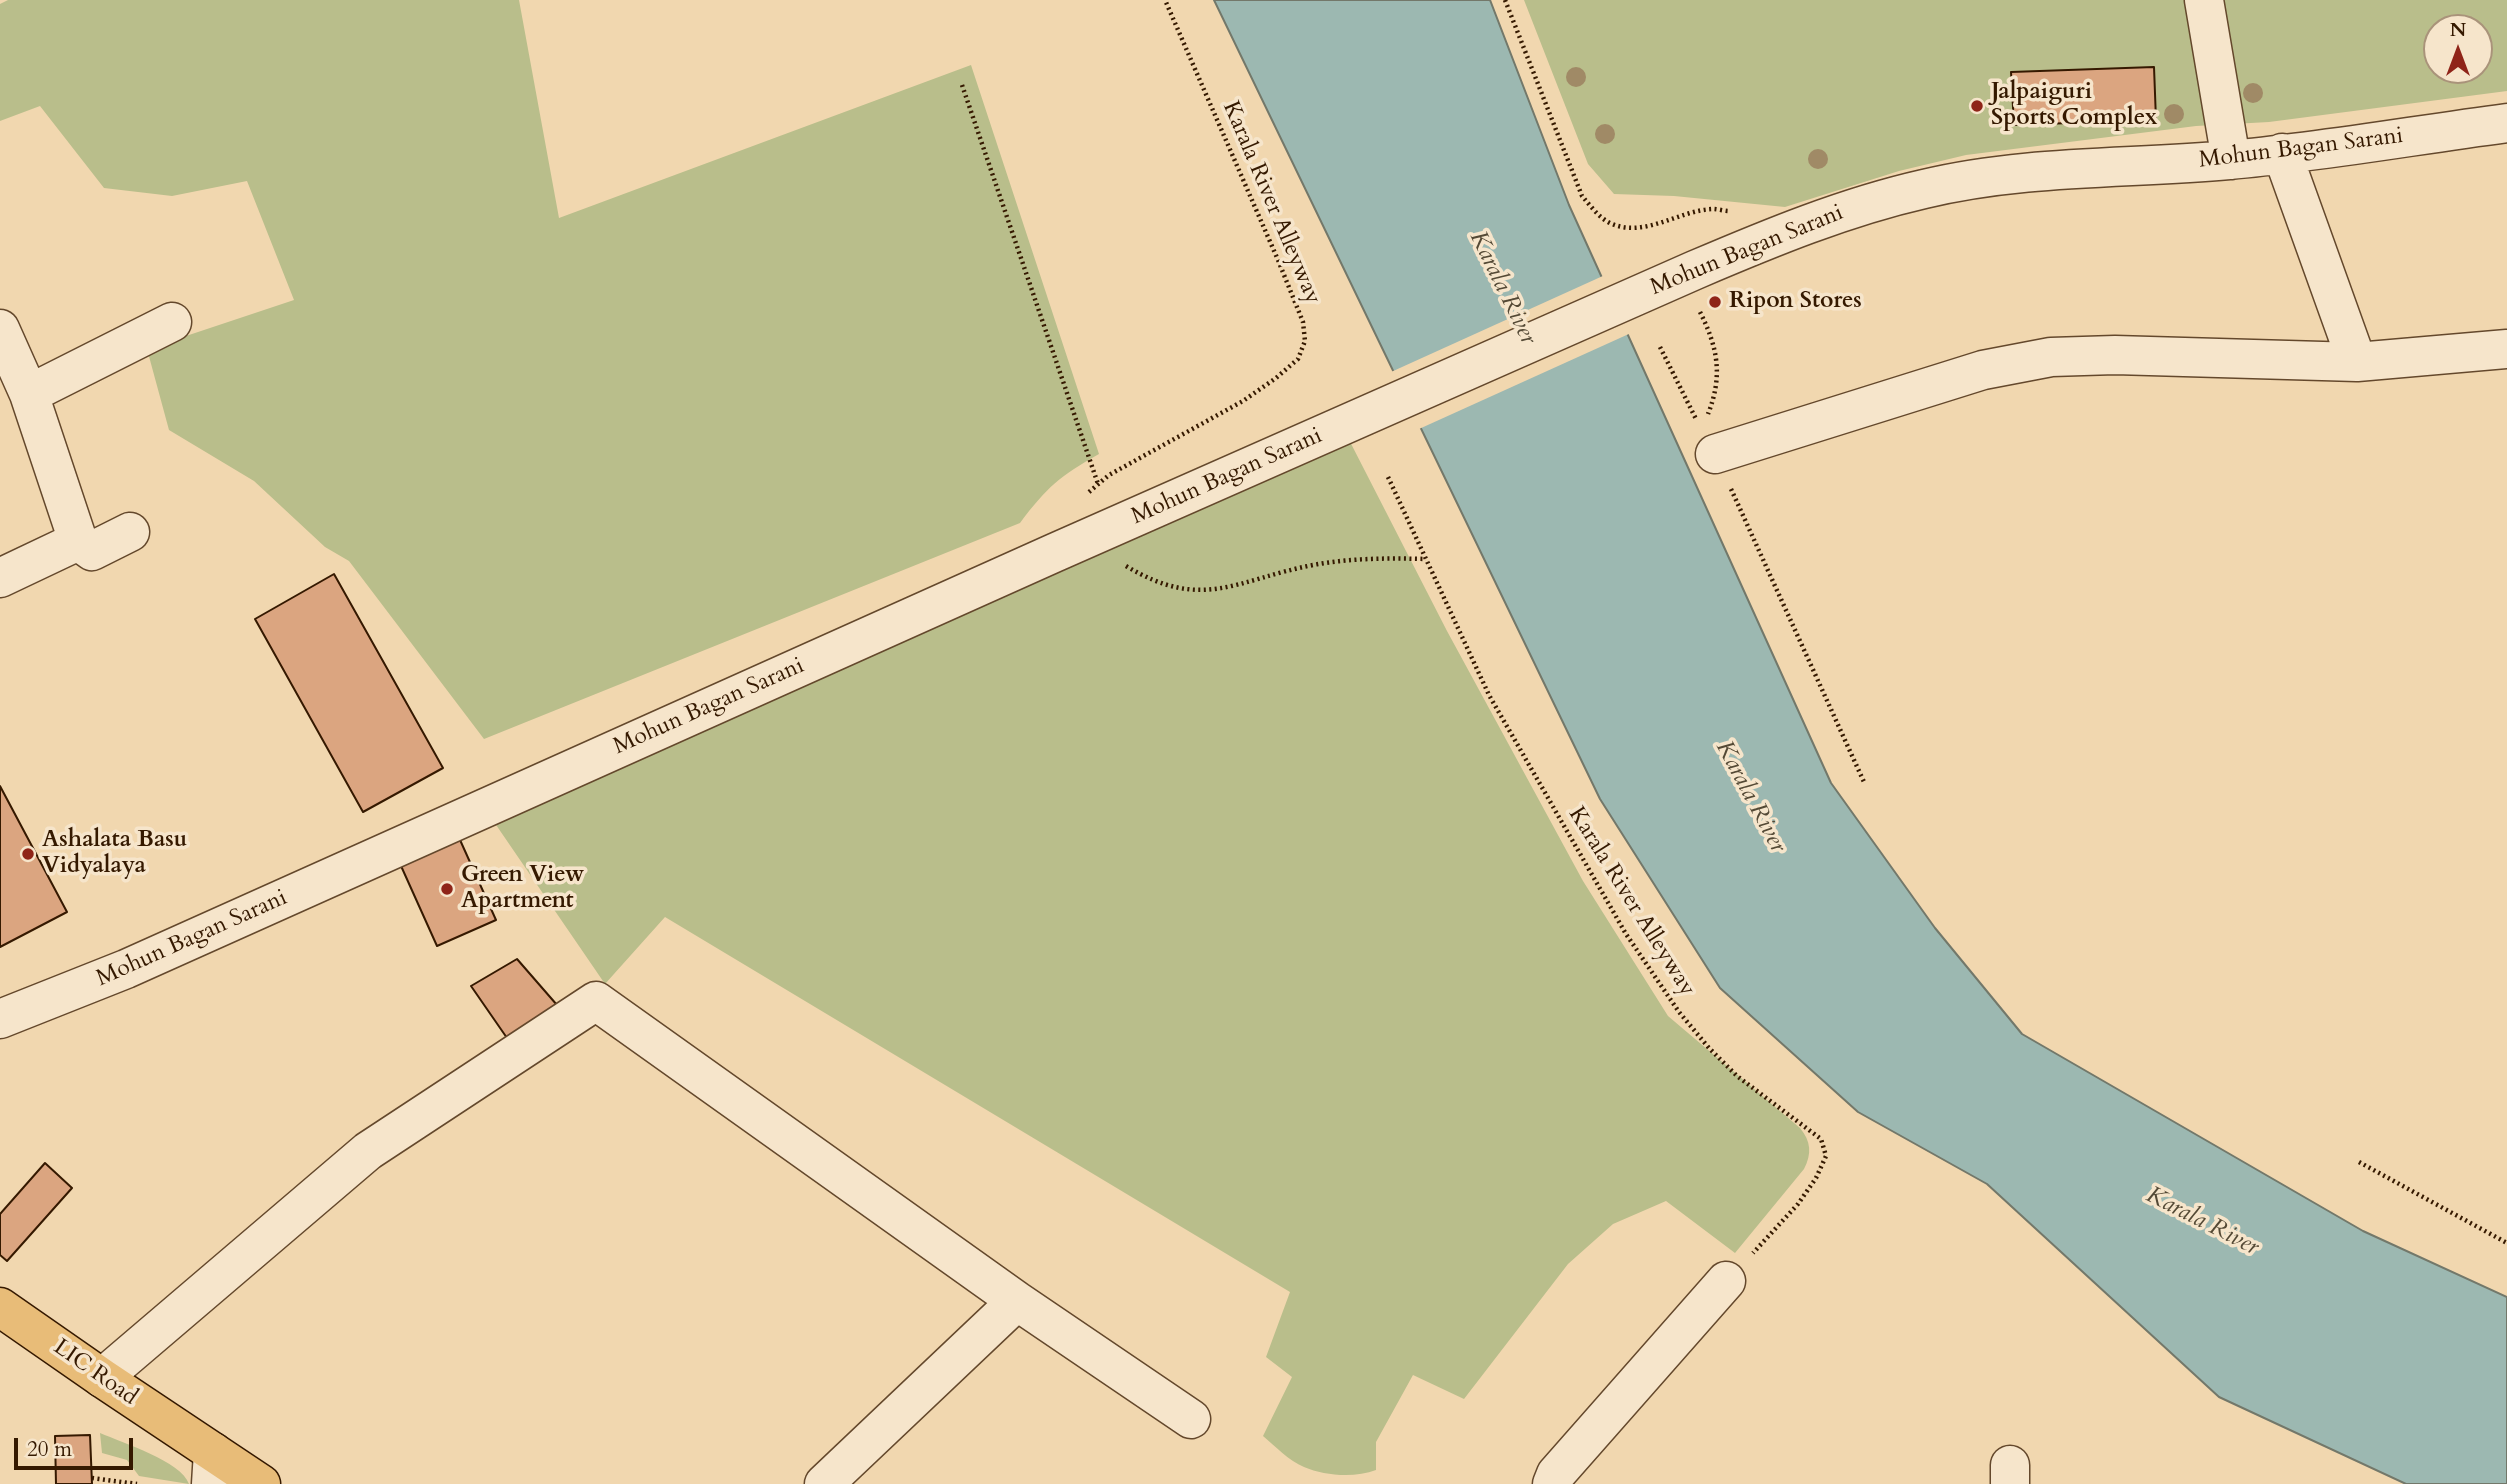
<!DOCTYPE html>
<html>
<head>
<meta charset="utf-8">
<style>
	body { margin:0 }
	#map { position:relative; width:2507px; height:1484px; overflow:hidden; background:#f1d7af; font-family:Cardo,serif }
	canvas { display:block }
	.north { position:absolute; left:2423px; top:14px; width:70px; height:70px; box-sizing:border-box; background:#f6e5cb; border:2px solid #a9937a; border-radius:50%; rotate:0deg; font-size:19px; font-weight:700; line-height:28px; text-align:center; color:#351900 }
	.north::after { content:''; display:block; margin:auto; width:24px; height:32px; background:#8f2418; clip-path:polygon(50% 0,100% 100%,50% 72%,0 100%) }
	.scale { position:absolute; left:14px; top:1438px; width:119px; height:32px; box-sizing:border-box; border:4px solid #351900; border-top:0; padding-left:9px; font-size:21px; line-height:24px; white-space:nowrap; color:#351900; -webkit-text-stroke:5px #f6e5cb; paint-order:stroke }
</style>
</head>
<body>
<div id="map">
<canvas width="2507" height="1484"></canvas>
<div class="north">N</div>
<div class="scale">20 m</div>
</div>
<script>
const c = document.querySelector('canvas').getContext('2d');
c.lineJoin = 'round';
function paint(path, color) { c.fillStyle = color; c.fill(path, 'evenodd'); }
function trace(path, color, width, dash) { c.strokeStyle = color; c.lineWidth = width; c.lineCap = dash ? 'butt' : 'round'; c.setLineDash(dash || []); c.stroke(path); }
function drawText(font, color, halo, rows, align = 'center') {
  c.font = font + ' Cardo,serif'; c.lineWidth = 7; c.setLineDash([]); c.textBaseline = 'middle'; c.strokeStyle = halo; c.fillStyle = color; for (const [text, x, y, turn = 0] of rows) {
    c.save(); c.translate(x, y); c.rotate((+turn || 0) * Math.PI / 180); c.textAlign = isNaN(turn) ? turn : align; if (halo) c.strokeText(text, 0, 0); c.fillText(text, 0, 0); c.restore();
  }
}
const green = new Path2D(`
	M8,0H519L559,218L971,65L1099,454C1060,476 1047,487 1020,523L484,739L349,561L325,547L254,481L169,430L147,349L294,300L247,181L172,196L104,188L40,106L0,121V4Z
	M1524,0H2507V91L2269,122L2196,126L1966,155L1899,171L1785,207L1674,196L1614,194L1588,164ZM2437,28H2479V70H2437Z
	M1345,432L1447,631L1583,881L1668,1016L1800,1128C1811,1141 1812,1154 1804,1169L1735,1253L1666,1201L1613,1224L1568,1264L1464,1399L1413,1375L1376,1442V1470C1355,1478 1325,1476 1304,1467C1289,1461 1275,1446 1263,1436L1292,1377L1266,1357L1290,1292L665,917L605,984L492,819Z
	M100,1433C123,1443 181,1461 189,1484L139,1476L127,1460L102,1453Z`);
const water = new Path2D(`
	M1214,0H1490L1569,205L1831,783L1935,928L2022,1034L2363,1231L2507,1297V1484H2406L2219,1397L1987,1184L1858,1112L1720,988L1600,799Z`);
const pier = new Path2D(`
	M1605,275L1631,333L1419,429L1391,372Z`);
const building = new Path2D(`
	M2154,67L2156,120L2014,125L2011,72Z
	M334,574L443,768L363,812L255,619Z
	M0,786L67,912L0,947Z
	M456,831L496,920L437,946L397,857Z
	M517,959L557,1005L507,1038L471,986Z
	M45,1163L72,1188L7,1261L0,1255V1214Z
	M90,1435L92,1484H56L55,1436Z`);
const path = new Path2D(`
	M1505,0L1582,196C1590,205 1598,217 1610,223C1644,239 1679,210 1713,209C1718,209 1724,211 1729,211
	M962,85L1098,484
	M1700,312C1718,348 1723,376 1708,414
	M1660,347L1696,419
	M1388,477L1489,695L1626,934L1679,1012L1709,1048L1737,1076L1821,1139L1826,1156L1816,1178L1798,1204L1753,1253
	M1731,489L1864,782
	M1089,492L1109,475L1243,401L1276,378L1298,359L1305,341L1303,322L1278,260L1165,0
	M1126,566C1203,612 1235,580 1313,565C1350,558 1388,558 1426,559
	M2359,1162L2507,1243
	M92,1478L137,1484`);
const minor = new Path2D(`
	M2204,0L2231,160
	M2282,153L2357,362
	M0,329L29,394L78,541L0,578
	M29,394L172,322
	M1715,454L1983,370L2051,357L2115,355L2357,362L2507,349
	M78,541L92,551L130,532
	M0,1019L126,969L1054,553L1695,270C1770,238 1845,207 1924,189C2023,165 2128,169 2229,160C2322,152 2415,135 2507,123
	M102,1378L368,1151L596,1001L1017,1301L1191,1419
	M2010,1465V1484
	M211,1484L213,1452
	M824,1484L1017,1301
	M1552,1484L1556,1474L1726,1281`);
const major = new Path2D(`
	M0,1307L102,1378L261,1484`);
const trees = [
	[1576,77],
	[2253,93],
	[2174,114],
	[1605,134],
	[1818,159]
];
const markers = [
	[1977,106,7,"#8f2418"],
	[1715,302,7,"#8f2418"],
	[28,854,7,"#8f2418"],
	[447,889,7,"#8f2418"]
];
const poiNames = [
	["Jalpaiguri",1991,93],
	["Sports Complex",1991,119],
	["Ripon Stores",1729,302],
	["Ashalata Basu",42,841],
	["Vidyalaya",42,867],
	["Green View",461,876],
	["Apartment",461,902]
];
const streetNames = [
	["Mohun Bagan Sarani",2301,149,-7],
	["Karala River Alleyway",1271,203,67],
	["Mohun Bagan Sarani",1747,251,-22],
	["Mohun Bagan Sarani",1227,477,-24],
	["Mohun Bagan Sarani",709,707,-24],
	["Karala River Alleyway",1631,902,58],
	["Mohun Bagan Sarani",192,939,-24],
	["LIC Road",95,1373,35]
];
const waterNames = [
	["Karala River",1502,288,64],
	["Karala River",1750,797,62],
	["Karala River",2202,1222,27]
];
paint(green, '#b9be8b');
paint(water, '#9cb8b1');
trace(water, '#73786a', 2);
paint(pier, '#f1d7af');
paint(building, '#dba580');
trace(building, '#351900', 2);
trace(minor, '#64482c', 41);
trace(major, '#351900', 41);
trace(path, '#351900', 4.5, [2, 3.5]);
trace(minor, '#f6e5cb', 38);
trace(major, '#e8bc78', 38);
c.fillStyle = '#a08a66';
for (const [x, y] of trees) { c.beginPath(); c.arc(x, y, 10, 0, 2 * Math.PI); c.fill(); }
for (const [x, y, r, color] of markers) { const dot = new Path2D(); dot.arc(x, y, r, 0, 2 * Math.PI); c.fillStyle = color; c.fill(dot); trace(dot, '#f6e5cb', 2.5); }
drawText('bold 23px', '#351900', '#f6e5cb', poiNames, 'left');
drawText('23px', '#351900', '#f6e5cb', streetNames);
drawText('italic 24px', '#544935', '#f6e5cb', waterNames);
</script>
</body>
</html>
